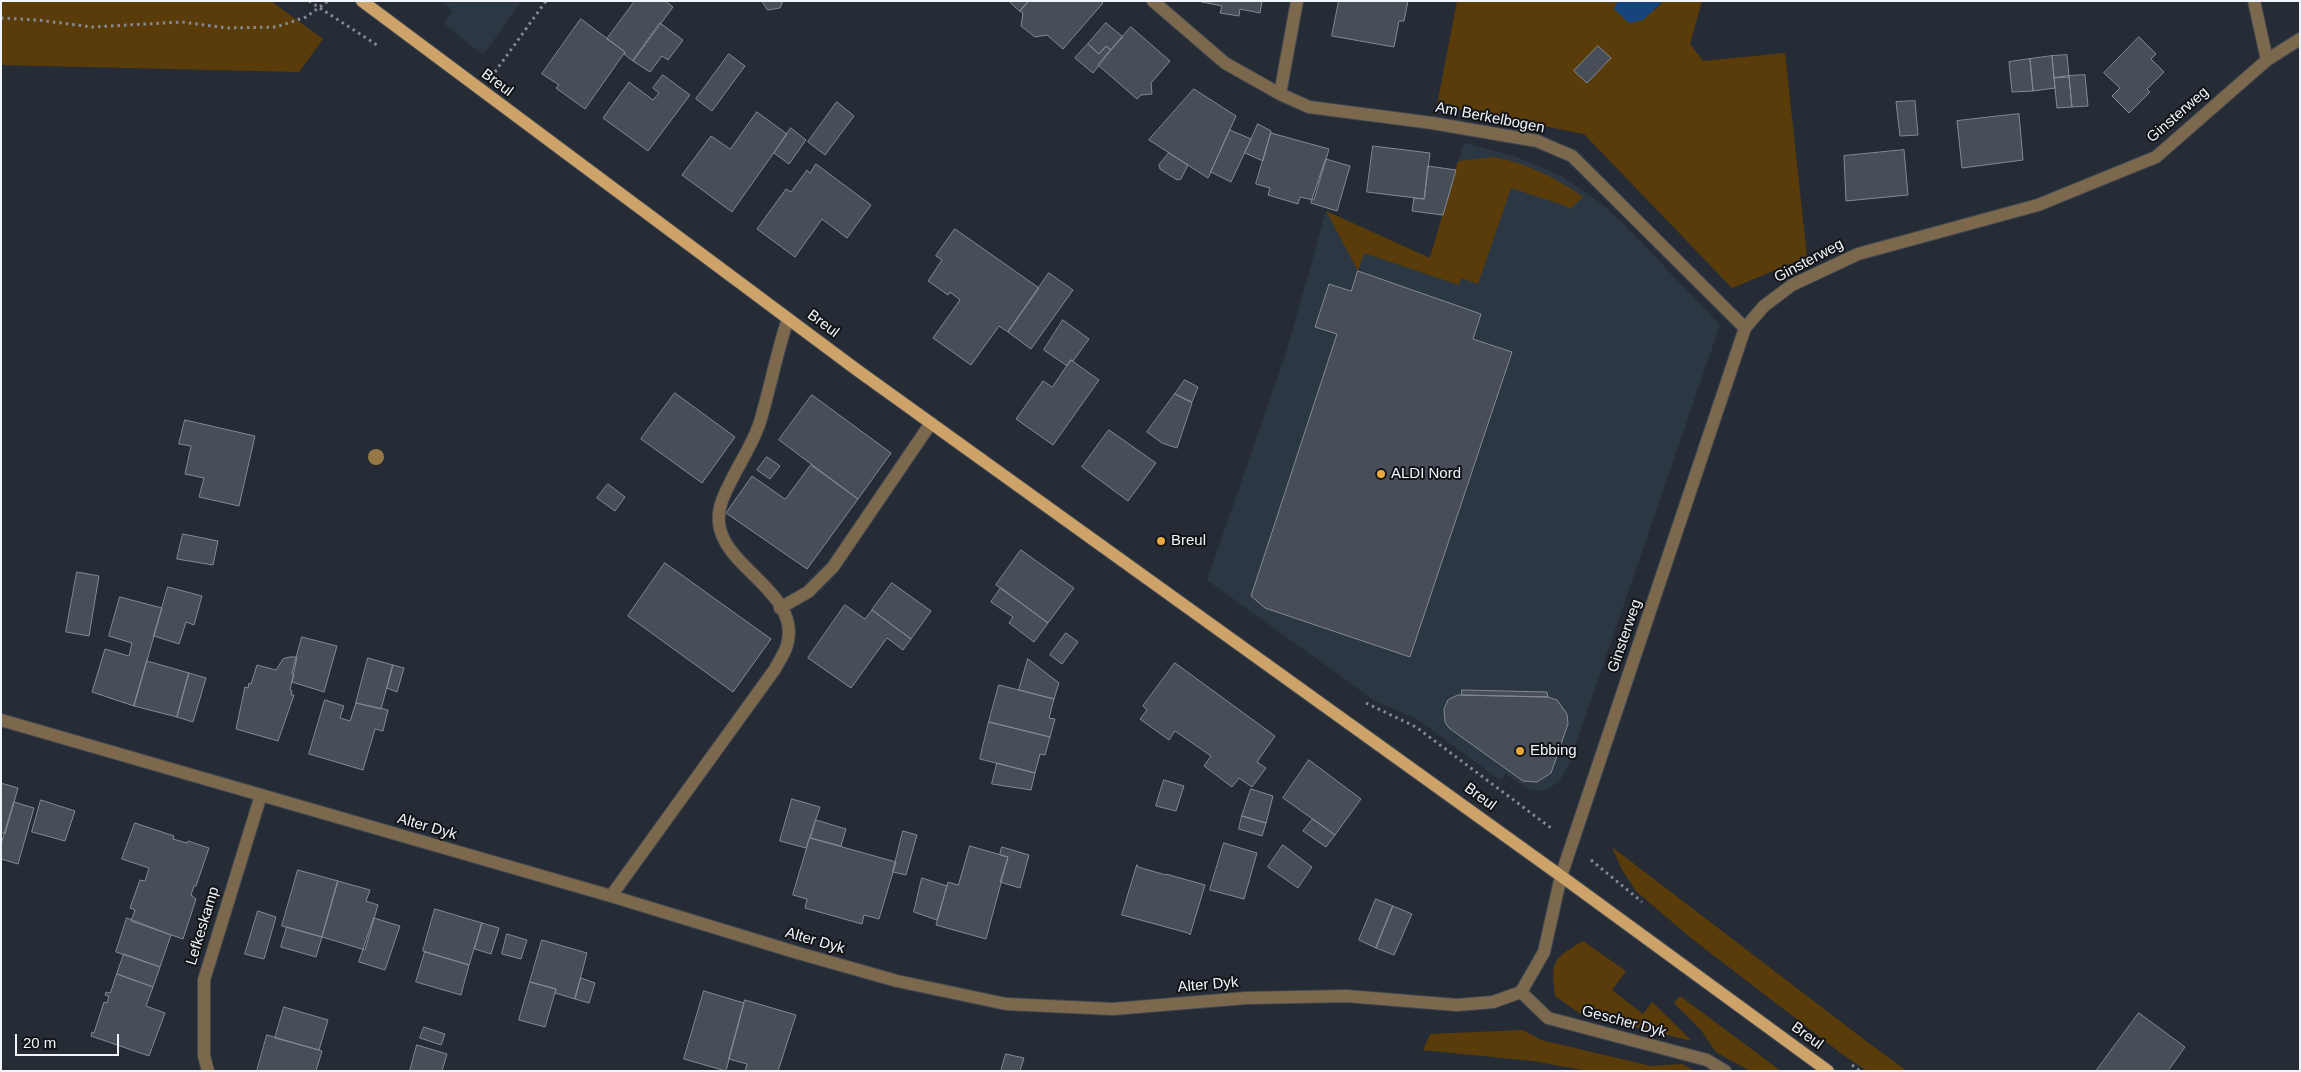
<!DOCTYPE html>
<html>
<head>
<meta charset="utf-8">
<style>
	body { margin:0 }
	#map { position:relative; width:2301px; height:1072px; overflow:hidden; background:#262c35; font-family:Arial,sans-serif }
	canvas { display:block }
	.frame { position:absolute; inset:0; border:2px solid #f1f5fb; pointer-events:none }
	.scale { position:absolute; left:15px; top:1034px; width:104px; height:22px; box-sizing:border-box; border:2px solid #f1f5fb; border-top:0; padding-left:6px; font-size:15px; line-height:18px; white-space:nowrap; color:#f1f5fb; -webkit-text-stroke:4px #121418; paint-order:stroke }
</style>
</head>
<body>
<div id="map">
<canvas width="2301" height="1072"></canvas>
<div class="frame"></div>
<div class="scale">20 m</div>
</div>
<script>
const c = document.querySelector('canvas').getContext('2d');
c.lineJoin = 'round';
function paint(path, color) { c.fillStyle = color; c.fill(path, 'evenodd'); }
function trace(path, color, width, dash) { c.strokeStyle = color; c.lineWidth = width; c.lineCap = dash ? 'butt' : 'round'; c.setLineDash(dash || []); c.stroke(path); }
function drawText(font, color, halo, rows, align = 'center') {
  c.font = font + ' Arial,sans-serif'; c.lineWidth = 4; c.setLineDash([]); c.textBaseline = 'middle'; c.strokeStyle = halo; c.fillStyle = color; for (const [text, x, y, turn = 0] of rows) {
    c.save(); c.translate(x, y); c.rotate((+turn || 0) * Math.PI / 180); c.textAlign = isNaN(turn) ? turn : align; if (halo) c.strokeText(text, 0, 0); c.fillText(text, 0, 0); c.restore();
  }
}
const built = new Path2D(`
	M440,1H522L483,55L443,23L453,11Z
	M1464,143L1514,156L1560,175L1599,202L1622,222L1720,325L1569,764L1560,780L1550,788L1541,791L1528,789L1506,774L1501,781L1417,719L1375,701L1207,580L1286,353L1326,211L1430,258Z`);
const green = new Path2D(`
	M1,1H271L323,39L299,72L1,65Z
	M1457,1H1618L1614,9L1655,10L1663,1H1702L1690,44L1703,61L1785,53L1807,257L1732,288L1584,134L1437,105Z
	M1495,157C1527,164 1557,178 1583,197L1570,209L1566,206L1511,188L1478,284L1461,278L1459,285L1364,253L1358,271L1326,211L1430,258L1458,161Z
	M1612,847L1866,1041L1907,1071H1867L1842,1054L1691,938L1636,891L1621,868Z
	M1583,941L1626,971L1612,990L1643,1014L1652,1002L1692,1041L1579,1013L1555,996C1551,961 1552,959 1583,941Z
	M1680,996L1781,1071H1750L1716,1052L1701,1030L1674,1003Z
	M1523,1030L1541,1040L1651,1066L1682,1064L1695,1071H1588L1533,1061L1423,1050L1430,1034Z`);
const water = new Path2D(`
	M1618,1H1663L1643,20L1629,23L1614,9Z`);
const building = new Path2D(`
	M635,1H665L673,7L633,61L624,54L625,52L607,39Z
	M762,1H783L780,8L768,10Z
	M1009,1H1029L1020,11Z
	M1029,1H1101L1103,3L1063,49L1047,35L1035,37L1021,26L1023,13L1020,11Z
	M1262,1L1260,13L1240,9L1239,16L1220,13L1222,6L1202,2Z
	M1339,1H1408L1404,21H1399L1394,47L1332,36Z
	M581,19L625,52L585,109L556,88L559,85L542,74Z
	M660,23L683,40L668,60L662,56L650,72L633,61Z
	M1106,23L1123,37L1111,50L1106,46L1099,54L1088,44Z
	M1131,27L1170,61L1151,83L1152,94L1141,95L1137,99L1098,65Z
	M2139,37L2156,54L2151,59L2164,72L2147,89L2150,92L2129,113L2112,96L2120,88L2104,73Z
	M1088,44L1099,54L1106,46L1111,50L1093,73L1075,58Z
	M1598,46L1611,58L1587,83L1574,71Z
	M729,54L745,66L712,111L696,99Z
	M2067,55L2069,77L2054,78L2052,56Z
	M2052,56L2055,88L2033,91L2030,59Z
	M2030,59L2033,91L2012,92L2009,62Z
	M663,75L690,95L648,151L603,118L629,82L653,100L659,93L653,88Z
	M2085,75L2088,106L2072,107L2069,76Z
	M2069,76L2072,107L2057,108L2054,78Z
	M1194,89L1236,116L1208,178L1149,140Z
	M1915,101L1918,135L1900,136L1896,102Z
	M837,102L854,116L825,155L808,142Z
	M757,112L787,134L732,212L682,175L711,136L730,149Z
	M2019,114L2023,160L1962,168L1957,121Z
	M1258,124L1271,131L1263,161L1245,153Z
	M791,128L806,140L789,164L774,153Z
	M1230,130L1251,139L1231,182L1211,172Z
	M1271,133L1329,149L1314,200L1300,197L1298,204L1268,195L1270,188L1256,184Z
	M1373,146L1430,153L1424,199L1367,192Z
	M1904,150L1908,195L1846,201L1844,156Z
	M1169,153L1188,165L1181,179L1177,180L1160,169L1159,165Z
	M1326,159L1350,166L1337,211L1311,203Z
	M816,164L871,205L847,238L822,219L795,257L757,229L786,189L791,192L807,170L810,173Z
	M1428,166L1456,170L1443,215L1412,211L1414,198L1424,199Z
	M955,229L1039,288L1008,332L999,326L971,365L933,338L960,300L950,292L948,295L928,281L942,260L936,256Z
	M1358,271L1481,314L1473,339L1512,352L1410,657L1265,608L1251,596L1337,334L1315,327L1329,284L1351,291Z
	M1049,273L1073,290L1031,349L1008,332Z
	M1063,320L1089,339L1073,361L1071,360L1067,366L1044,350Z
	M1071,360L1099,380L1053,445L1016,419L1043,381L1052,387Z
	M1185,380L1198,387L1192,402L1175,394Z
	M675,393L735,437L702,483L641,439Z
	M1175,394L1192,403L1177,448L1162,443L1147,432Z
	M812,395L891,453L858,499L779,440Z
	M185,420L255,436L239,506L199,497L204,478L185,474L191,446L179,444Z
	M1109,430L1156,463L1128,501L1082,467Z
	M767,457L780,466L770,479L757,470Z
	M811,465L858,499L807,569L726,513L752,476L785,499Z
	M608,484L625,497L615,511L597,498Z
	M183,534L218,541L213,565L177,559Z
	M1021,550L1074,588L1048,623L996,585Z
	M665,563L771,639L733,692L628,616Z
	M77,572L99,576L89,636L66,632Z
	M892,583L931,611L911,639L872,610Z
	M168,587L202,596L194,625L186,622L179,644L154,636Z
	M1001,588L1048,623L1034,642L1009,623L1013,617L991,602Z
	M120,597L162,608L134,706L92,692L105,649L129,656L132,643L109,636Z
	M845,605L865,619L872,610L911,639L903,650L887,638L851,688L808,658Z
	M1066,633L1078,642L1062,664L1050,655Z
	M302,637L337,646L324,692L292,682L294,675L292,674Z
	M290,657H297L290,690L292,691L291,695H294L278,741L236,729L245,687L248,688L249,683L251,684L257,665L276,670L283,659Z
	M368,658L393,665L381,709L356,703Z
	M1028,659L1059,683L1054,699L1019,690Z
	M147,661L189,673L177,717L134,706Z
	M1175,663L1275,736L1257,762L1266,768L1252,787L1239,778L1232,787L1204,766L1211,756L1175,731L1169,740L1140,719L1147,710L1143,706Z
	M393,665L404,668L397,692L387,688Z
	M189,673L206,678L193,722L177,717Z
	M999,685L1054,699L1049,718L1055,719L1050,737L989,722Z
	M1462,690L1547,692L1548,697L1462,695Z
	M1458,695L1548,697L1557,700L1567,714L1568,724L1551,773L1537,782L1523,781L1449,728L1445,722L1444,709L1448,700Z
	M325,700L344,706L340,718L350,721L356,703L388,710L383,731L375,729L363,770L309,754Z
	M989,722L1050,737L1045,755L1040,754L1035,773L980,759Z
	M1309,760L1361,799L1335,835L1283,798Z
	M997,763L1035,773L1031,790L992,784Z
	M1164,780L1184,786L1176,811L1156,806Z
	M1,783L18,788L5,834L1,832Z
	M1251,789L1273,796L1266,823L1242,816Z
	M792,799L820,807L806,848L780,841Z
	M41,800L75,811L65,841L32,832Z
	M14,802L34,808L18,864L1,859V845Z
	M1242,816L1266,823L1262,836L1239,829Z
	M1313,819L1335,835L1326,847L1303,831Z
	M816,820L846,829L841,846L811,838Z
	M135,823L174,836L173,839L187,843L188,841L209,848L196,886H194L191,895L196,899L183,939L131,921L135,910L130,908L140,880L145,881L149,868L122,859Z
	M903,831L917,835L906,875L893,872Z
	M810,838L896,862L879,919L864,915L862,924L805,908L807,899L793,895Z
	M1224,843L1257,853L1244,899L1210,890Z
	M1283,845L1312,867L1298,888L1268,867Z
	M970,846L1008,857L986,939L936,925L948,882L958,885Z
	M1002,847L1029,855L1020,888L1000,882L1008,857L1000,855Z
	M1137,865L1138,867L1166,875V874L1205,885L1190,935L1188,933L1122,915Z
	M298,870L338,881L322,937L282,926Z
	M922,878L947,886L937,920L914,912Z
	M338,881L370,890L366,901L378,905L365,950L322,937Z
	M1376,899L1393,906L1376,948L1359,940Z
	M1393,906L1412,914L1394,955L1376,948Z
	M435,909L482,923L469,965L423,951Z
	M258,911L276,917L264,959L245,954Z
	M127,918L171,935L160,967L116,952Z
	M374,918L400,926L385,970L359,962Z
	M482,923L499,928L491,954L475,949Z
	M287,927L322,937L316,957L281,947Z
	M507,934L527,940L521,959L502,954Z
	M542,940L587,953L575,999L555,993L556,989L530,982Z
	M425,952L469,965L461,995L416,982Z
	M124,954L160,967L153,987L117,974Z
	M117,974L153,987L146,1006L165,1013L149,1056L91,1036L92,1032L94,1033L104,1002L107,1003L109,996L105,995L106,992L110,993Z
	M581,978L595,983L589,1003L575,999Z
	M530,982L556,989L545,1027L519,1020Z
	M704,991L744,1003L726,1071L684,1059Z
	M745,1000L796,1015L778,1071H745L747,1064L729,1059Z
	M284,1007L328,1020L319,1050L275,1038Z
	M2139,1013L2185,1047L2168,1071H2096Z
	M424,1027L445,1034L441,1045L420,1038Z
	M267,1035L322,1051L316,1071H257Z
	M417,1045L447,1054L442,1071H410Z
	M1006,1054L1024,1058L1020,1071H1001Z`);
const path = new Path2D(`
	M309,1L377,45
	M1,18L38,20L92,27L182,22L227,28L276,27L306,17L328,1
	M495,72L546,1
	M1366,703L1416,727L1551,828
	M1591,860L1642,902
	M1852,1065L1860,1071`);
const minor = new Path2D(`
	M1153,1L1225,63L1280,94L1309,107L1432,123L1537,141L1572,156L1745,328
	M2254,1L2267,60
	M1280,94L1297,1
	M780,608L808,592L833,567L931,423
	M1,720L611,896L798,953L897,981L1006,1004L1113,1009L1246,998L1346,996L1457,1005L1493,1002L1521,992L1544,952L1561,876L1745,328L1764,306L1792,285L1858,254L2038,205L2156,157L2267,60L2300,39
	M611,896L775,669C779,661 785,653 787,645C802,593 723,568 719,523C717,505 727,489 735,473C743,458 753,442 759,425C770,390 776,354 788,319
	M1521,992L1548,1018L1707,1060L1725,1071
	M208,1071L204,1056V980L261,795`);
const major = new Path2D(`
	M362,1L857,370L1561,876L1828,1071`);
const trees = [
	[376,457]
];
const markers = [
	[1381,474,5,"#eda83b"],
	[1161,541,5,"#eda83b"],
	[1520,751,5,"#eda83b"]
];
const streetNames = [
	["Breul",497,83,37],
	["Ginsterweg",2178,115,-41],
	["Am Berkelbogen",1490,118,11],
	["Ginsterweg",1809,261,-28],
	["Breul",823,324,37],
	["Ginsterweg",1625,636,-71],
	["Breul",1480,797,36],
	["Alter Dyk",427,827,16],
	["Lefkeskamp",203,926,-73],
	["Alter Dyk",815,941,16],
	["Alter Dyk",1208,985,-5],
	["Gescher Dyk",1624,1022,15],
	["Breul",1807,1036,36]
];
const poiNames = [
	["ALDI Nord",1391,474],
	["Breul",1171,541],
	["Ebbing",1530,751]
];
paint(built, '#2c3744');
paint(green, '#593c09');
paint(water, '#15457c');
paint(building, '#474e57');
trace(building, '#828a94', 1);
trace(minor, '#424851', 14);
trace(major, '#424851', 14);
trace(path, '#858a92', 3, [2.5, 4]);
trace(minor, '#7c684d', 12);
trace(major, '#cda369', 12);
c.fillStyle = '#987746';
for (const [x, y] of trees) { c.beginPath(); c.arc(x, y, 8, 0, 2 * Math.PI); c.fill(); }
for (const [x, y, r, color] of markers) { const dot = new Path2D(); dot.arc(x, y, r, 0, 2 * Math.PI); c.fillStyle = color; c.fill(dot); trace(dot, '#121418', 2); }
drawText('15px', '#f1f5fb', '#121418', streetNames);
drawText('15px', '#f1f5fb', '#121418', poiNames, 'left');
</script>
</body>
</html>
